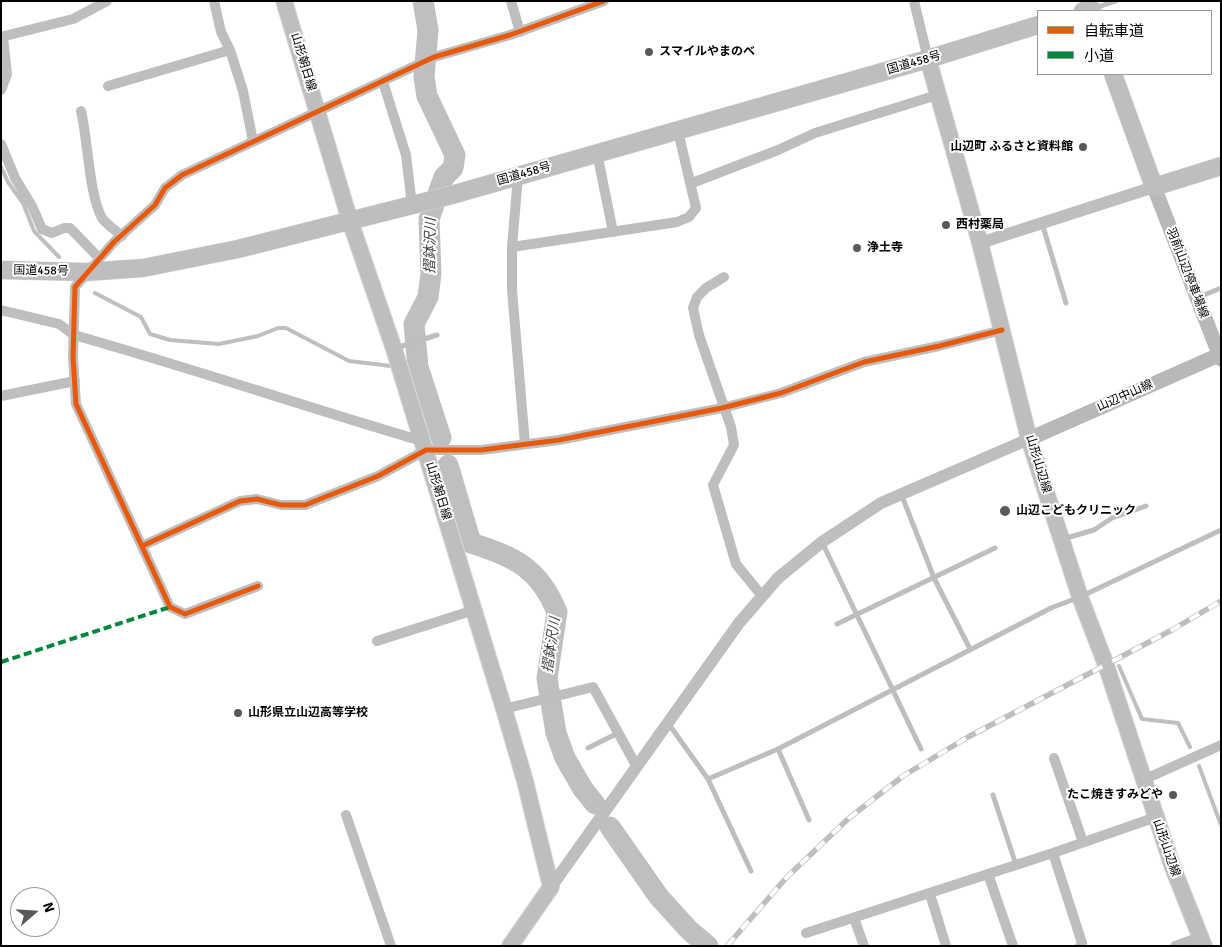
<!DOCTYPE html>
<html>
<head>
<meta charset="utf-8">
<style>
	body { margin:0 }
	#map { position:relative; width:1222px; height:947px; overflow:hidden; background:#fff; font-family:Signika,"Noto Sans JP",sans-serif }
	canvas { display:block }
	.frame { position:absolute; inset:0; border:2px solid #000; pointer-events:none }
	.legend { position:absolute; left:1037px; top:10px; width:175px; height:65px; box-sizing:border-box; background:#fff; border:1px solid #999; margin:0; padding:6px 9px; list-style:none; font-size:15px; color:#000 }
	.legend li { display:flex; align-items:center; gap:10px; height:25px }
	.legend b { width:25px; border:1px solid #999 }
	.north { position:absolute; left:10px; top:887px; width:50px; height:50px; box-sizing:border-box; background:#fff; border:1px solid #999; border-radius:50%; rotate:71deg; font-size:14px; font-weight:700; line-height:20px; text-align:center; color:#000 }
	.north::after { content:''; display:block; margin:auto; width:18px; height:22px; background:#595959; clip-path:polygon(50% 0,100% 100%,50% 72%,0 100%) }
</style>
</head>
<body>
<div id="map">
<canvas width="1222" height="947"></canvas>
<div class="frame"></div>
<ul class="legend">
<li><b style="height:6px;background:#e8590c"></b>自転車道</li>
<li><b style="height:6px;background:#00873e"></b>小道</li>
</ul>
<div class="north">N</div>
</div>
<script>
const c = document.querySelector('canvas').getContext('2d');
c.lineJoin = 'round';
function trace(path, color, width, dash) { c.strokeStyle = color; c.lineWidth = width; c.lineCap = dash ? 'butt' : 'round'; c.setLineDash(dash || []); c.stroke(path); }
function drawText(font, color, halo, rows, align = 'center') {
  c.font = font + ' Signika,"Noto Sans JP",sans-serif'; c.lineWidth = 4; c.setLineDash([]); c.textBaseline = 'middle'; c.strokeStyle = halo; c.fillStyle = color; for (const [text, x, y, turn = 0] of rows) {
    c.save(); c.translate(x, y); c.rotate((+turn || 0) * Math.PI / 180); c.textAlign = isNaN(turn) ? turn : align; if (halo) c.strokeText(text, 0, 0); c.fillText(text, 0, 0); c.restore();
  }
}
const stream = new Path2D(`
	M1,167L8,182L23,203L34,231L59,257
	M95,293L141,317L150,334L170,340L219,344L258,336L278,328H286L349,361L391,366
	M1119,666L1142,719L1178,723L1190,747
	M1199,766L1221,825`);
const river = new Path2D(`
	M423,1L428,30L424,77L427,96L455,155L453,168L444,177L429,219L431,274L428,297L414,324L418,367L441,438
	M448,465L471,543C515,557 539,568 557,612L547,678L556,733L565,758L583,789L595,804
	M610,827L659,897L689,930L708,946`);
const service = new Path2D(`
	M1095,8L1116,1
	M1042,223L1066,303
	M1199,297L1221,288
	M396,348L437,335
	M902,496L934,578L970,649
	M1063,539L1094,530L1112,518L1146,506
	M822,542L921,749
	M837,624L995,548
	M668,723L708,779L778,749L1051,608L1080,597L1221,530
	M588,748L618,733
	M778,749L809,820
	M708,779L751,871
	M993,795L1016,865`);
const minor = new Path2D(`
	M214,1L221,32L230,50L243,91L253,141
	M511,1L520,32
	M914,1L928,59
	M1,37L73,19L107,1
	M383,82L406,155L412,205
	M108,86L230,50
	M1,90L7,74L3,37
	M81,111C88,140 89,195 102,218C106,224 116,231 122,236
	M1,144L15,178L32,206L42,229L52,233L64,228H70L99,258
	M597,153L613,232
	M518,176L512,247V290L525,444
	M692,183L778,150L815,133L937,95
	M512,247L677,222L689,217L696,208L678,131
	M724,277L706,288L697,297L693,308L699,335L731,427L734,445L713,485L736,564L762,596
	M1,310L59,324L74,335C191,368 306,407 422,441
	M1,396L75,381
	M142,546L240,501L257,499L281,505H305L378,476L426,450H481L559,440L722,408L781,393L864,362L939,346L1002,330
	M258,586L185,614L170,607L76,404L73,357L75,287L114,242L155,205L165,188L182,175L434,57L510,35L604,1
	M377,641L474,610
	M504,709L593,687L637,767
	M1054,758L1083,842
	M1143,780L1221,745
	M346,815L391,946
	M1053,853L1082,943L1080,946
	M988,874L1013,946
	M930,894L946,946
	M854,918L864,946
	M806,933L1053,853L1156,817
	M1175,946L1200,937`);
const tertiary = new Path2D(`
	M980,243L1154,187
	M551,887L739,623L778,578L822,542L881,503L1029,439`);
const secondary = new Path2D(`
	M1154,187L1221,359
	M1029,439L1221,354`);
const primary = new Path2D(`
	M284,1L350,221L394,349L504,709L525,781L551,887L510,946
	M928,59L980,243L1029,439L1080,597L1106,665L1173,868L1204,946`);
const trunk = new Path2D(`
	M1083,11L1092,9V11
	M1113,74L1154,187L1221,166
	M1,270L86,272L143,268L238,249L448,196L928,59L1038,25`);
const rail = new Path2D(`
	M727,946L786,878L849,818L903,776L968,737L1172,630L1221,601`);
const quiet = new Path2D(`
	M1,662L170,607`);
const cycleway = new Path2D(`
	M142,546L240,501L257,499L281,505H305L378,476L426,450H481L559,440L722,408L781,393L864,362L939,346L1002,330
	M258,586L185,614L170,607L76,404L73,357L75,287L114,242L155,205L165,188L182,175L434,57L510,35L604,1`);
const markers = [
	[649,52,5,"#595959"],
	[1083,147,5,"#595959"],
	[946,225,5,"#595959"],
	[857,248,5,"#595959"],
	[1005,511,6,"#595959"],
	[238,713,5,"#595959"],
	[1173,795,5,"#595959"]
];
const poiNames = [
	["スマイルやまのべ",659,52],
	["山辺町 ふるさと資料館",1073,147,"right"],
	["西村薬局",956,225],
	["浄土寺",867,248],
	["山辺こどもクリニック",1016,511],
	["山形県立山辺高等学校",248,713],
	["たこ焼きすみどや",1163,795,"right"]
];
const streetNames = [
	["山形朝日線",303,62,73],
	["国道458号",914,63,-16],
	["国道458号",524,174,-16],
	["国道458号",41,271,1],
	["羽前山辺停車場線",1187,273,69],
	["山辺中山線",1125,396,-24],
	["山形山辺線",1038,464,73],
	["山形朝日線",438,491,73],
	["山形山辺線",1166,848,71]
];
const waterNames = [
	["摺鉢沢川",431,246,-89],
	["摺鉢沢川",552,645,-82]
];
trace(stream, '#bfbfbf', 4);
trace(river, '#bfbfbf', 21);
trace(primary, '#dbdbdb', 18);
trace(trunk, '#dbdbdb', 19);
trace(service, '#bebebe', 5);
trace(minor, '#bebebe', 10);
trace(tertiary, '#bebebe', 12);
trace(secondary, '#b8b8b8', 15);
trace(primary, '#bebebe', 16);
trace(trunk, '#bebebe', 18);
trace(rail, '#bebebe', 5.5);
trace(rail, '#fff', 4, [11]);
trace(quiet, '#00873e', 4, [8, 4]);
trace(cycleway, '#e8590c', 5);
for (const [x, y, r, color] of markers) { const dot = new Path2D(); dot.arc(x, y, r, 0, 2 * Math.PI); c.fillStyle = color; c.fill(dot); trace(dot, '#fff', 2); }
drawText('bold 12px', '#000', '#fff', poiNames, 'left');
drawText('12px', '#000', '#fff', streetNames);
drawText('italic 14px', '#444', '#fff', waterNames);
</script>
</body>
</html>
